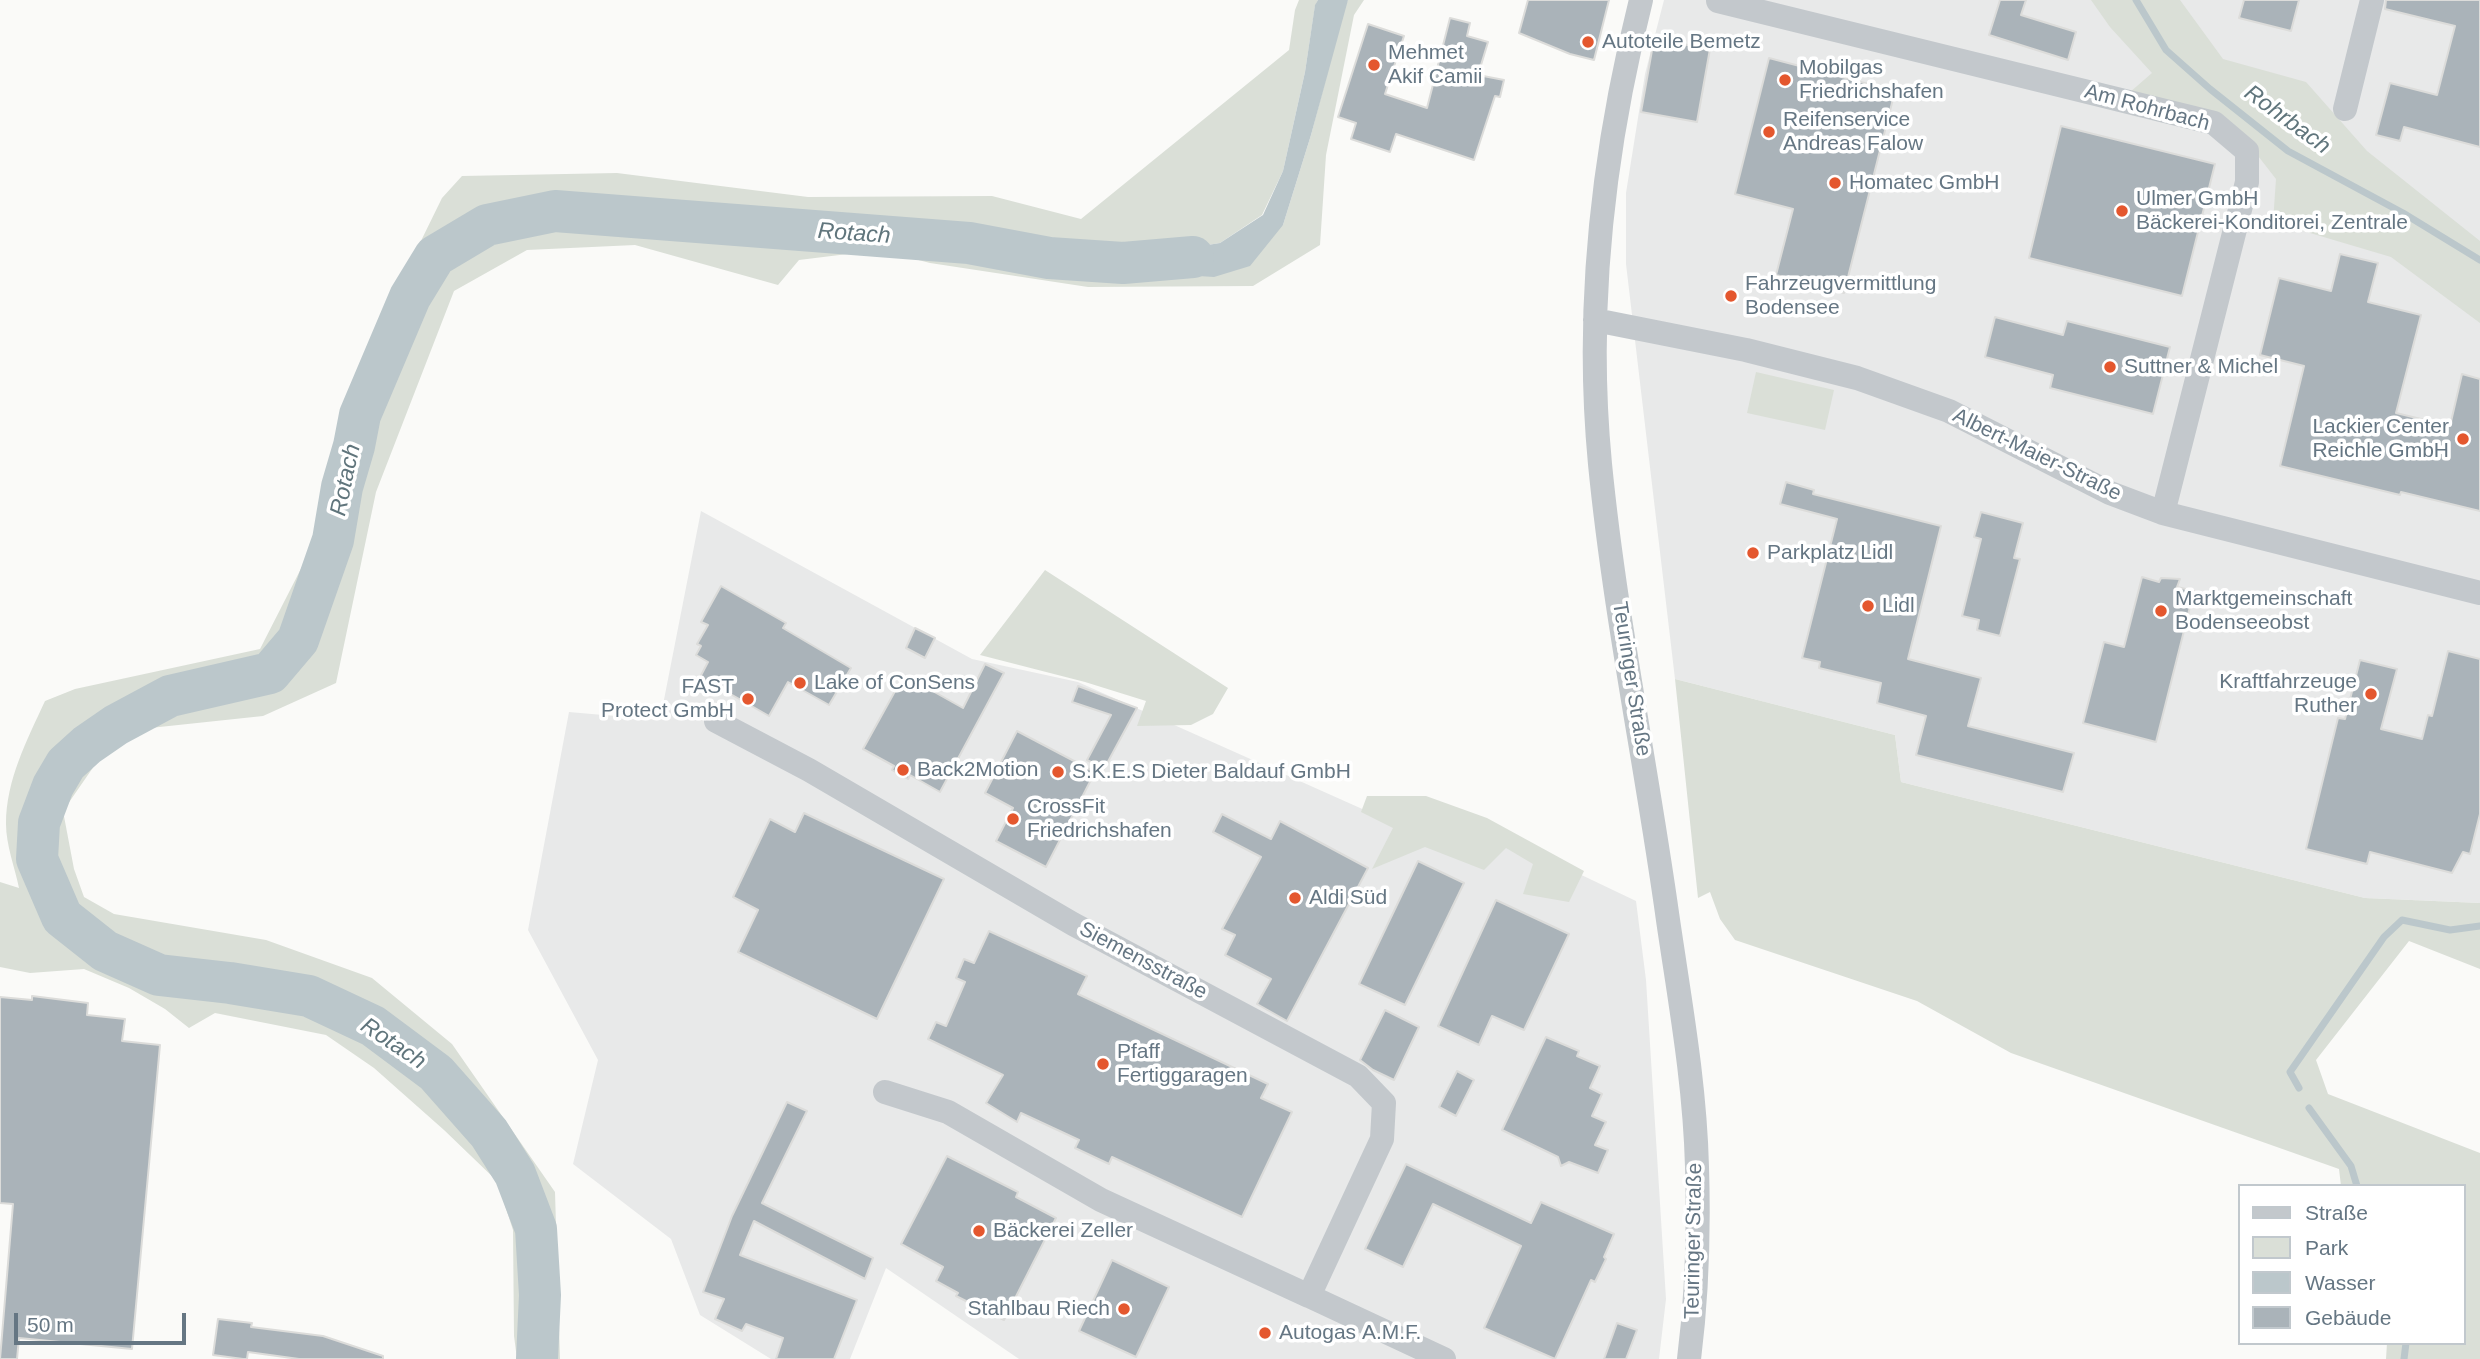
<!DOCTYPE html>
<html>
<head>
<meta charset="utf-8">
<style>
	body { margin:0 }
	#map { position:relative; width:2480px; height:1359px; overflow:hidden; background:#fafaf8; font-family:Helvetica,sans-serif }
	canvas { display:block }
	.legend { position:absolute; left:2238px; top:1184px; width:228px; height:161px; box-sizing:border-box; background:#fff; border:2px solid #c1c8cd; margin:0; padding:9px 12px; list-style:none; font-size:21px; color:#657683 }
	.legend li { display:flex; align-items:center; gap:14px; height:35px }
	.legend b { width:35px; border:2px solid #c1c8cd }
	.scale { position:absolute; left:14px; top:1313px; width:172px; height:32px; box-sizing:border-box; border:4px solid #657683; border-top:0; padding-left:9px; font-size:21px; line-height:24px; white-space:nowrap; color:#657683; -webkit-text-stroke:5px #fff; paint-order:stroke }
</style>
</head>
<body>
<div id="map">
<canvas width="2480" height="1359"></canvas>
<ul class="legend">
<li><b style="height:9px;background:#c3c8cc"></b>Straße</li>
<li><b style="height:19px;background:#dadfd7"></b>Park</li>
<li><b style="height:19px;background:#bbc7cb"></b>Wasser</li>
<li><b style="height:19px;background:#aab3b9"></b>Gebäude</li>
</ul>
<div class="scale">50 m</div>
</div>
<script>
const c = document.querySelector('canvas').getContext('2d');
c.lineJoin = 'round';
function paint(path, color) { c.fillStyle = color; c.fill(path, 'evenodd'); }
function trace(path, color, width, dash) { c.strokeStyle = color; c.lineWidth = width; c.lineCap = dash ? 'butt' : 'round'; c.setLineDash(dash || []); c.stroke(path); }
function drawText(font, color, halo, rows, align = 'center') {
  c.font = font + ' Helvetica,sans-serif'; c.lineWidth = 7; c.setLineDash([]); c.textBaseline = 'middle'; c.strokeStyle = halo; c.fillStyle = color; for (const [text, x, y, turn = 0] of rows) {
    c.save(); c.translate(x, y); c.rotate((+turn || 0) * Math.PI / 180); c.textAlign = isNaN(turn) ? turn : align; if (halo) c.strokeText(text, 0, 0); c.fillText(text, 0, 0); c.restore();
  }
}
const built = new Path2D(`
	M1664,0H2480V903L2365,898L1901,782L1895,735L1675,679L1626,264V193L1645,74Z
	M701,511L972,659L1078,682L1378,816L1420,798L1636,901L1646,980L1666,1299L1659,1359H1019L886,1268L850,1359H771L700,1315L671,1239L573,1164L598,1060L528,930L569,712L660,720Z`);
const green = new Path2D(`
	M1299,0H1318L1315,6L1305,72L1283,171L1262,215L1220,243L1135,257L1137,272L1283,225L1311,135L1345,6L1348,0H1364L1354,15L1326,155L1320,245L1253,286L1088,287L930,263L880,250L799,260L778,285L635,245L527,250L454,291L376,492L336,683L263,716L150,728L101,756L63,811L74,869L84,897L114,914L266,940L372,978L452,1044L555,1192L560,1359H517L514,1336L513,1230L497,1181L444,1130L374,1068L326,1035L215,1013L189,1028L165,1009L129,988L84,969L30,973L0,967V882L19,888C15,868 6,845 6,824C6,780 27,740 45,701L75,689L260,649L310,551L367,351L442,198L462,176L617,173L808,197L992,196L1081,219L1289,50L1295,10Z
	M2091,0H2180L2223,59L2306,82L2367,151L2480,241V323L2391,257L2273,222L2276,179L2241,134L2129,93L2152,73L2110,27Z
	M1756,372L1834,390L1825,430L1747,413Z
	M1045,570L1228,688L1213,714L1191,725L1137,726L1146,701L1085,682L980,655Z
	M1675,679L1895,735L1901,782L2365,898L2480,903V969L2409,941L2316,1060L2328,1094L2480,1153V1359H2386L2387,1343H2464V1186H2341L2339,1169L2011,1053L1917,1001L1735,940L1720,919L1710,892L1698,898Z
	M1367,796H1426L1487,818L1584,871L1569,902L1523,894L1533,864L1506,848L1484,870L1425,847L1372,869L1393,828L1361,812Z`);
const water = new Path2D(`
	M1318,0H1348L1311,135L1283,225L1250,266L1214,277L1137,272L1134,257L1220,243L1263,215L1283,171L1305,72L1315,5Z`);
const stream = new Path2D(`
	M2136,0L2166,50L2210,89L2288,151L2403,213L2480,260
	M2299,1088L2290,1072L2384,937L2402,920L2450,930L2480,926
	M2309,1108L2351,1166L2357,1186
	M2404,1359L2406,1343`);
const river = new Path2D(`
	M537,1359L540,1295L536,1229L515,1174L489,1133L436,1073L373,1026L309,996L230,983L159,975L105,951L62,917L37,859L39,823L53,786L66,764L87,745L116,725L170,696L270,673L298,640L333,540L342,487L354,446L360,415L410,297L435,256L487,225L555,211L969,243L1049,258L1123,263L1193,257`);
const building = new Path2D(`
	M1528,0H1609L1594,60L1570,54L1519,33Z
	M2000,0H2026L2021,15L2076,32L2068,60L1989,35Z
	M2244,0H2299L2291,31L2239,18Z
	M2386,0H2480V147L2404,127L2400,141L2376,135L2390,83L2437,95L2455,26L2385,9Z
	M1450,18L1470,23L1467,36L1488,42L1478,75L1504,80L1500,97L1495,96L1474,160L1396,134L1390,152L1351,139L1356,123L1338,117L1368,24L1404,36L1385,94L1427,108Z
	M1654,39L1710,49L1697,122L1641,112Z
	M1769,58L1895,91L1844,293L1776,275L1793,209L1735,194Z
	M2061,126L2215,164L2182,296L2029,258Z
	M2340,254L2378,263L2368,302L2421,315L2396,413L2450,426L2462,374L2480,379V511L2401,492L2400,495L2280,466L2304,366L2260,355L2279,278L2331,291Z
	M1995,317L2063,335L2067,321L2170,347L2153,414L2050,388L2053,375L1985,357Z
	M1786,482L1814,490L1813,494L1941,526L1908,659L1981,678L1968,726L2074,753L2063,792L1916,755L1926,716L1877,703L1881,683L1819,668L1820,662L1802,658L1837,519L1780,504Z
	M1981,512L2023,523L2014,558L2020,559L2000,636L1977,630L1979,620L1962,616L1981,539L1974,537Z
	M2142,577L2159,582L2161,578L2180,579L2177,587L2194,591L2156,742L2083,723L2104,642L2124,647Z
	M721,586L786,623L783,628L851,668L829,705L788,682L769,716L720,688L717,694L697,683L708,662L696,655L701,646L697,644L708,625L701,622Z
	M915,628L935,638L925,658L906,648Z
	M2448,651L2480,659V814L2470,854L2463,852L2452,873L2370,852L2367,864L2306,849L2338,718L2345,719L2360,660L2397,669L2381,729L2422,739L2428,715L2432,716Z
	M985,664L1004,673L940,792L910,775L908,779L892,770L894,766L863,749L904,675L963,708Z
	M1078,686L1137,708L1104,769L1087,760L1111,715L1072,702Z
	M1017,731L1095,772L1046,867L996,841L1013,808L985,793Z
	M804,813L944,879L877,1019L738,952L758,910L733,897L770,819L795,832Z
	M1222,814L1271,839L1280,821L1368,868L1287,1021L1257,1004L1271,979L1225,955L1235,935L1222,929L1261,857L1213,832Z
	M1418,861L1464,883L1405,1005L1359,984Z
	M1496,900L1569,934L1524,1030L1492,1016L1479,1045L1438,1026Z
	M989,931L1087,976L1078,994L1268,1084L1261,1098L1292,1112L1242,1217L1112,1157L1109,1164L1075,1148L1079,1140L1021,1113L1017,1122L986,1103L1003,1075L928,1039L936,1022L946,1026L965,982L956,978L964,959L974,963Z
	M32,996L88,1003L87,1015L125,1019L122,1041L160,1045L132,1349L19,1338L17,1359H0L13,1204L0,1203V997L32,1000Z
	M1385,1010L1419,1027L1394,1080L1373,1070L1360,1060Z
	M1546,1037L1579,1051L1577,1056L1600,1066L1590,1088L1602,1094L1592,1116L1606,1122L1595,1145L1608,1150L1598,1173L1569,1162L1561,1166L1558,1157L1502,1130Z
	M1457,1071L1474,1080L1456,1116L1439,1107Z
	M787,1102L807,1111L762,1203L873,1258L865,1279L754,1221L740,1255L857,1300L834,1359H776L783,1338L746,1324L742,1331L715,1319L724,1299L703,1292L732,1216Z
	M947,1156L1018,1192L1016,1197L1056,1218L1004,1320L956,1296L958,1293L936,1281L943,1267L901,1244Z
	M1406,1164L1531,1223L1541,1202L1614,1234L1604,1257L1606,1259L1595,1282L1591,1280L1555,1359L1484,1328L1521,1246L1433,1204L1403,1267L1365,1249Z
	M1112,1260L1169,1287L1136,1357L1079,1331Z
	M218,1319L252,1323L251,1327L323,1336L383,1356V1359H299L248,1352L247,1359H243L213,1355Z
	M1617,1323L1637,1330L1626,1359H1604Z`);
const minor = new Path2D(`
	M1641,0C1603,151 1585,308 1600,464C1615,617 1647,768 1668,920C1680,1002 1695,1084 1697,1167C1699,1231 1697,1296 1689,1359
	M1718,1L2214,123L2247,151V182L2163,513
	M2345,109L2372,0
	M1595,320L1746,350L1857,378L1949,411L2110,493L2163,513L2480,593
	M716,721L809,770L1073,924L1358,1076L1384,1103L1382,1139L1309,1296L1444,1359
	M885,1092L948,1112L1101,1200L1309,1296`);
const markers = [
	[1588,42,7,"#e4572e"],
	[1374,65,7,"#e4572e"],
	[1785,80,7,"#e4572e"],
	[1769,132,7,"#e4572e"],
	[1835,183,7,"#e4572e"],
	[2122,211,7,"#e4572e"],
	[1731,296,7,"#e4572e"],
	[2110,367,7,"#e4572e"],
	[2463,439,7,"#e4572e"],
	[1753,553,7,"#e4572e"],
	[1868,606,7,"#e4572e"],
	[2161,611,7,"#e4572e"],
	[800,683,7,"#e4572e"],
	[2371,694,7,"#e4572e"],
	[748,699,7,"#e4572e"],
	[903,770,7,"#e4572e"],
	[1058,772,7,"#e4572e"],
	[1013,819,7,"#e4572e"],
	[1295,898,7,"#e4572e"],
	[1103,1064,7,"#e4572e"],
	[979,1231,7,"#e4572e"],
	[1124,1309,7,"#e4572e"],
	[1265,1333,7,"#e4572e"]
];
const poiNames = [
	["Autoteile Bemetz",1602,42],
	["Mehmet",1388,53],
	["Akif Camii",1388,77],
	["Mobilgas",1799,68],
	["Friedrichshafen",1799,92],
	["Reifenservice",1783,120],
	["Andreas Falow",1783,144],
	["Homatec GmbH",1849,183],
	["Ulmer GmbH",2136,199],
	["Bäckerei-Konditorei, Zentrale",2136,223],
	["Fahrzeugvermittlung",1745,284],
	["Bodensee",1745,308],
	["Suttner & Michel",2124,367],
	["Lackier Center",2449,427,"right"],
	["Reichle GmbH",2449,451,"right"],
	["Parkplatz Lidl",1767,553],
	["Marktgemeinschaft",2175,599],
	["Bodenseeobst",2175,623],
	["Lidl",1882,606],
	["Kraftfahrzeuge",2357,682,"right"],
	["Ruther",2357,706,"right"],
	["Lake of ConSens",814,683],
	["FAST",734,687,"right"],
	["Protect GmbH",734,711,"right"],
	["Back2Motion",917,770],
	["S.K.E.S Dieter Baldauf GmbH",1072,772],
	["CrossFit",1027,807],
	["Friedrichshafen",1027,831],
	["Aldi Süd",1309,898],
	["Pfaff",1117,1052],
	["Fertiggaragen",1117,1076],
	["Bäckerei Zeller",993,1231],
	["Stahlbau Riech",1110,1309,"right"],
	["Autogas A.M.F.",1279,1333]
];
const streetNames = [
	["Am Rohrbach",2147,108,15],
	["Albert-Maier-Straße",2037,455,26],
	["Teuringer Straße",1631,679,81],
	["Siemensstraße",1143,961,28],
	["Teuringer Straße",1694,1241,-89]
];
const waterNames = [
	["Rohrbach",2287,120,36],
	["Rotach",854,234,4],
	["Rotach",346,480,-78],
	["Rotach",393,1044,34]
];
paint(built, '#e8e9e9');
paint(green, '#dadfd7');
paint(water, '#bbc7cb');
trace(stream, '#bbc7cb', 7);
trace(river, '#bbc7cb', 42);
paint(building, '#aab3b9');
trace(building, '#dcdcda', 2);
trace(minor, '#c3c8cc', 24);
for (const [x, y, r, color] of markers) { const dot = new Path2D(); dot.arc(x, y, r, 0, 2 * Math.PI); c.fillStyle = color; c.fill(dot); trace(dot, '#fff', 2.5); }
drawText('21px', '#657683', '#fff', poiNames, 'left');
drawText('21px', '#657683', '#fff', streetNames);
drawText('italic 23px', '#60757c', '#fff', waterNames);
</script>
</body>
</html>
